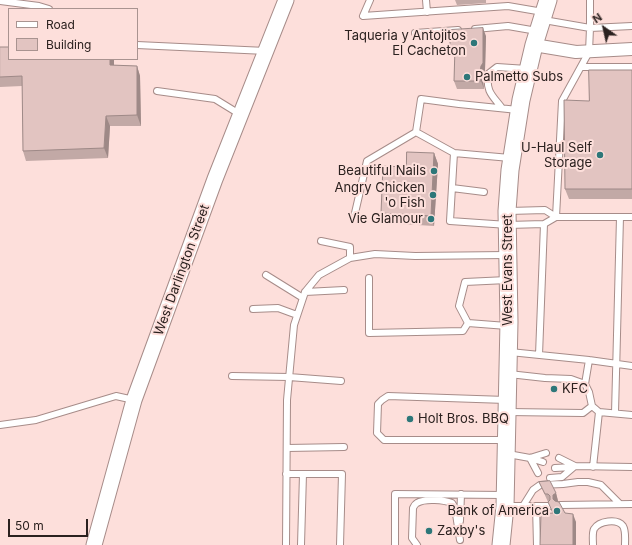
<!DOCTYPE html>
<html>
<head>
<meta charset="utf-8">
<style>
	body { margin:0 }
	#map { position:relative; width:632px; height:545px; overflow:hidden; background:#fddfdb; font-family:Inter,sans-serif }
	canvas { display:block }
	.legend { position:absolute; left:8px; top:8px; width:130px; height:52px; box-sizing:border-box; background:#fddfdb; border:1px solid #a99390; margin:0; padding:5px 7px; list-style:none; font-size:12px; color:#2b211f }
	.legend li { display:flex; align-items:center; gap:8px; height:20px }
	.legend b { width:20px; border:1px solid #a99390 }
	.north { position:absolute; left:584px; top:8px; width:40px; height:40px; -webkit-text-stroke:3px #fddfdb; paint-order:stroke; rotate:326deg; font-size:11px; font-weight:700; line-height:16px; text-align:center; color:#2b211f }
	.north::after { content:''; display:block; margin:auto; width:14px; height:18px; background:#2b211f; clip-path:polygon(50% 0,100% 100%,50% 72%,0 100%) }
	.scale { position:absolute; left:8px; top:519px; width:80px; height:18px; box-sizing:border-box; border:2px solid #2b211f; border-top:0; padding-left:5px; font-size:12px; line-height:14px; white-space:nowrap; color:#2b211f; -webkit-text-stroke:3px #fddfdb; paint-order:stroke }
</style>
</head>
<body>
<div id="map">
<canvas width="632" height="545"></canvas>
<ul class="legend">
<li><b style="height:5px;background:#fff"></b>Road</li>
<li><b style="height:11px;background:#e2c4c1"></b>Building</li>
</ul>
<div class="north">N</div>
<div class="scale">50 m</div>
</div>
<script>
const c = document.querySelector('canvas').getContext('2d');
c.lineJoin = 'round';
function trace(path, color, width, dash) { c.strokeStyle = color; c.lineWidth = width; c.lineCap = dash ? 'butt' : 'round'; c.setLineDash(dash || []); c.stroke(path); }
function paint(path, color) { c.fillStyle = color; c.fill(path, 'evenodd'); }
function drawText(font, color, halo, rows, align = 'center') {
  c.font = font + ' Inter,sans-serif'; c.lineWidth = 4; c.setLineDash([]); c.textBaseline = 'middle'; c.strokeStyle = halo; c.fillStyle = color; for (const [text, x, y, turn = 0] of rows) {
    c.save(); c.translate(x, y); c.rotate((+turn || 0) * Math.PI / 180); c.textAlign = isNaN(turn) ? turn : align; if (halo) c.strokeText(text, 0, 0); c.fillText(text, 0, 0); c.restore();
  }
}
const service = new Path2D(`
	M370,0L363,16L508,6L543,12
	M426,0L427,12
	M0,1L39,6L49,9
	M544,20L590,28V0
	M632,26L590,28L589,52L562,101L556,217H632
	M475,29L508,26L537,31
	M415,33L458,30
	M137,45L266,51
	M581,67H632
	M157,91L215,99L241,115
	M502,108C492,95 486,92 488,74L497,67L527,69
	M454,153L450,221L508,225L544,224L556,217L545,210L509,211
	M510,158L454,153L416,132L421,99L459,104L518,110
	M452,188L484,192
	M355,213L367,161L416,132
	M321,241L350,247V258
	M266,275L303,298
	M369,278V333L463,331L468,323
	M507,280L465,282L459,306L468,323L507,326
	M305,292L344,290
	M253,309L278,308L297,315
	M510,352L589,360L632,366
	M539,355L544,224
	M509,374L545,378L571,379L585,384L589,392L592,406L599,412L593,467
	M232,376L289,377L341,381
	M585,384L589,360
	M506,400L388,396L382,400L378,404L377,433L384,440H506
	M508,412L583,413L592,406
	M599,412L632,415
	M615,413L620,217
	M0,425L36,420L116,396L134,400
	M287,448L344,447
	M508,454L530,458L546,453
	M530,458L538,473
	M530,458L543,462
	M559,458L575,466L632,467
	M555,468L573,467
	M286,474H342L340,545
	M550,478L562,477L575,466
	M560,505L632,504
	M506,506H549
	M523,506L533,490L540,485L563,484L578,482H588L601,485L620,504
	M536,506L537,545
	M460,521L461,494
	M286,545L287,400L294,325L305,292L319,275L350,258L375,254L415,256L506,255
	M301,545L303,474
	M395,545V494L504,495
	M417,545L412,538L413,508C414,506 415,504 417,503C425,498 444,500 452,503L455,508L460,540
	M593,545C593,540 592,533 594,529C599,521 617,518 623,526C626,531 625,539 625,545`);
const minor = new Path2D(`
	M534,45L576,52L632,49`);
const tertiary = new Path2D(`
	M94,545L134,400L215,179L286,0`);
const secondary = new Path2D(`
	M501,545L505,506L509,322L507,211L510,170L521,100L534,45L548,0`);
const wall = new Path2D(`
	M455,0H486V3L457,5Z
	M486,36L485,70L484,73L483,80L484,89H457L454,81L455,55H453L450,47Z
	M0,47L9,59H114V65L137,66L140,76L141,126H110L108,158L26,161L23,151L22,86L0,87Z
	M632,70V199H569L565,189L589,101Z
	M434,153L438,164L434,226L385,223L381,213L406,167Z
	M539,482L556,493L558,501V502L565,513L576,522V545H540L553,513L548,502H549H548Z`);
const shadedWall = new Path2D(`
	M483,28L486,36L485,70L484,73L483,80L484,89L481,81L480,72Z
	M110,59H114V75L110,65Z
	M137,66L140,76L141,126L137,115Z
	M106,116L110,126L108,158L104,148Z
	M434,153L438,164L434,226L431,216Z
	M556,493L558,501L556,503L553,499V495Z
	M573,514L576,522V545H573Z`);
const building = new Path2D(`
	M483,28V63L481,66L480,72L481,81H454L455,47H450V30Z
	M0,47H9V59H110V65L137,66V115L106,116L104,148L23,151L22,76L0,77Z
	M589,70H632V189H565L564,100L589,101Z
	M407,152L434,153L431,216L381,213L383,166L406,167Z
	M550,481L556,493L553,495V499L555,501L559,502L565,513L573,514V545H540L541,514L553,513L548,502L550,500V496L548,494H545L539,482Z`);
const markers = [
	[474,43,4,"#2d7779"],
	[467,77,4,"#2d7779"],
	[600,155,4,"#2d7779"],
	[434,171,4,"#2d7779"],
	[433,195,4,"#2d7779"],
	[431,219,4,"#2d7779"],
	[554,389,4,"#2d7779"],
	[410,419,4,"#2d7779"],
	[557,511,4,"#2d7779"],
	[429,531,4,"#2d7779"]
];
const poiNames = [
	["Taqueria y Antojitos",466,36],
	["El Cacheton",466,51],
	["Palmetto Subs",475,77,"left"],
	["U-Haul Self",592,148],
	["Storage",592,163],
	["Beautiful Nails",426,171],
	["Angry Chicken",425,188],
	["'o Fish",425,203],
	["Vie Glamour",423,219],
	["KFC",562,389,"left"],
	["Holt Bros. BBQ",418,419,"left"],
	["Bank of America",549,511],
	["Zaxby's",437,531,"left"]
];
const streetNames = [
	["West Darlington Street",182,270,-70],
	["West Evans Street",508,270,-90]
];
trace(service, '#a78c89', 8);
trace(minor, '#a78c89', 14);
trace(tertiary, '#a78c89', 17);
trace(secondary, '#a78c89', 19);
trace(service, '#fff', 6);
trace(minor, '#fff', 12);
trace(tertiary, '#fff', 15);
trace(secondary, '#fff', 17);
paint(wall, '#c2a9a6');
paint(shadedWall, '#9e8987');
paint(building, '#e2c4c1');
trace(building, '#9e8987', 1);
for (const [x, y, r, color] of markers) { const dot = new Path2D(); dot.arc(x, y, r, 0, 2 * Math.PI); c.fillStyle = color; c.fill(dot); trace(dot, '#fddfdb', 1.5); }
drawText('13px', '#2b211f', '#fddfdb', poiNames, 'right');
drawText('13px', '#2b211f', '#fddfdb', streetNames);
</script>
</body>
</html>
